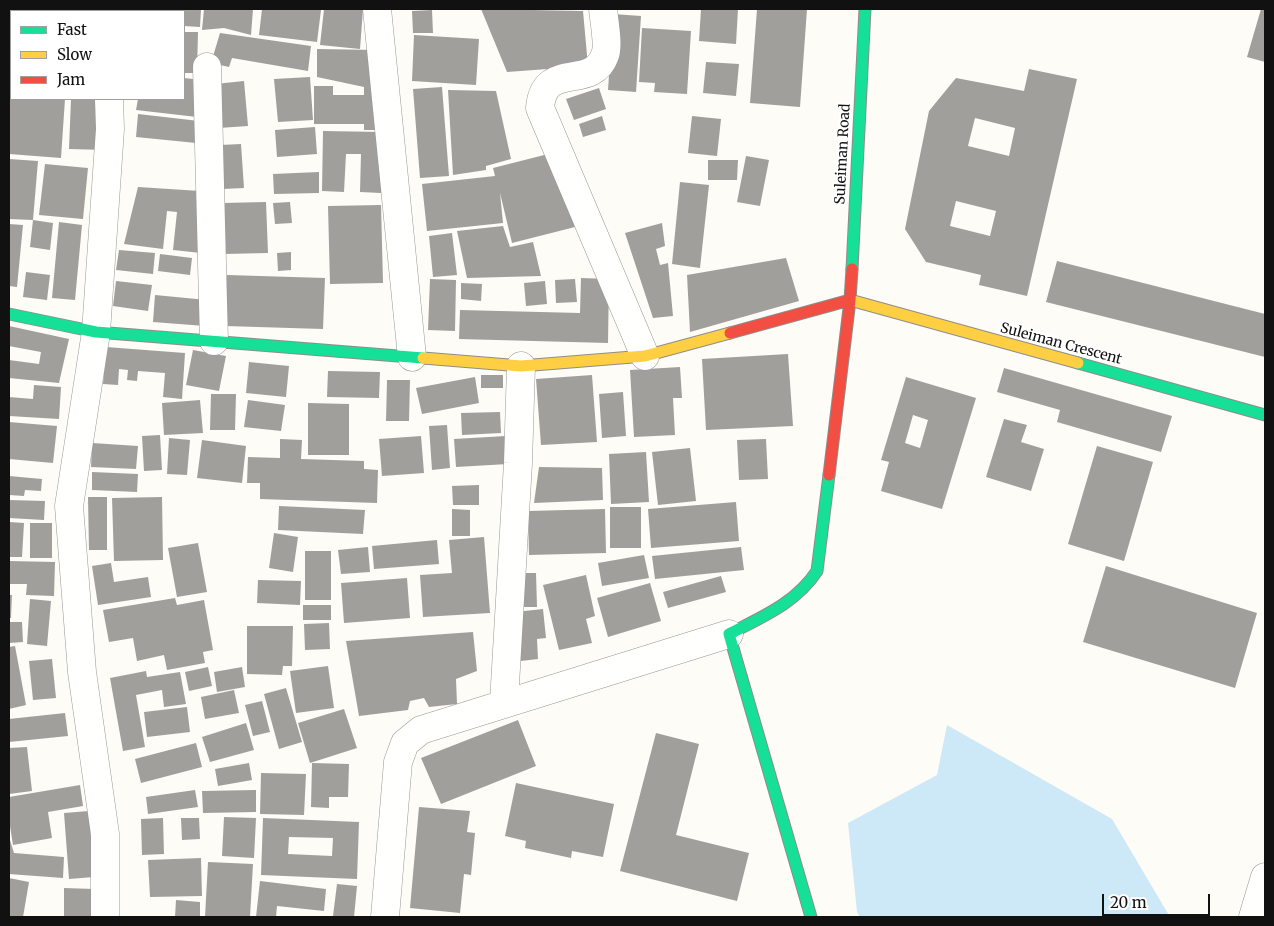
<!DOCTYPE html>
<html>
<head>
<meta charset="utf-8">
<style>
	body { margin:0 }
	#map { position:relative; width:1274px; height:926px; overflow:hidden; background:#fdfcf7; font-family:Merriweather,serif }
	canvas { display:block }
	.frame { position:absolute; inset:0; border:10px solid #111; pointer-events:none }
	.legend { position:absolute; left:10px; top:10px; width:175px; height:90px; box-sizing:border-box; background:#fff; border:1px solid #a0a0a0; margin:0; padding:6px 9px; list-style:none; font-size:15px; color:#111 }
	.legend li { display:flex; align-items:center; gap:10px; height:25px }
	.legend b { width:25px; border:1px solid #a0a0a0 }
	.scale { position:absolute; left:1102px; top:894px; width:108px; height:22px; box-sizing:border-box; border:2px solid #111; border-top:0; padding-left:6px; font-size:15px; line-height:18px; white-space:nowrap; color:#111; -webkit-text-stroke:4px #fff; paint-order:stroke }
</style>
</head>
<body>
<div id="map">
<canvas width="1274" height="926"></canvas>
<div class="frame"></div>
<ul class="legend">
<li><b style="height:6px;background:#16e098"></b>Fast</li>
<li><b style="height:6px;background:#ffcf43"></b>Slow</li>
<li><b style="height:6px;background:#f24e42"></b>Jam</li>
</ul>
<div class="scale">20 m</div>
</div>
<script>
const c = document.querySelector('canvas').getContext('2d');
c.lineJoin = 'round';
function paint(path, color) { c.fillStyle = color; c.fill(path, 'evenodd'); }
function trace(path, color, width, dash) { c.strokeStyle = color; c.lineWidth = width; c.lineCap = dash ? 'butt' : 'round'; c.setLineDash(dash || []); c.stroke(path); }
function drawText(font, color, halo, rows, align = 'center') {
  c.font = font + ' Merriweather,serif'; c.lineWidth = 5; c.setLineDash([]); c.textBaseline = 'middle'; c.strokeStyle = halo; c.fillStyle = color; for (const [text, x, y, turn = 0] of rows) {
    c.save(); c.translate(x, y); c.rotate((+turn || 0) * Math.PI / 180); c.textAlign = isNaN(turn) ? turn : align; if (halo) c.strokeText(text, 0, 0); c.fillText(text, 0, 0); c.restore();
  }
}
const water = new Path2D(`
	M947,725L1112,819L1170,917H860L857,912L848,823L937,775Z`);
const building = new Path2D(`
	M9,9H32V11H11V64H9Z
	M134,9H157V11H134Z
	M165,9H201L200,27L184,26V11H165Z
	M204,9H253L251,35L224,28L202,30Z
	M262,9L321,10L317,42L259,35Z
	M324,9H363L360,49L320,45Z
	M481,9L583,11L588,66L507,72Z
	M701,9H738L736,44L699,41Z
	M757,9H807L800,107L750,103Z
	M1261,9H1265V62L1247,57Z
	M432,10L433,33H413L412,11Z
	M613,14L641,16L636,92L608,90Z
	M642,28L691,31L687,94L654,92L655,83L639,82Z
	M184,32H198L197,73H184Z
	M220,33L311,46L308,71L232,58L229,67L211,63Z
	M414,35L479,39L476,85L412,81Z
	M317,49L377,50L380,130H364V124H314V86H333V95H364V87L317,77Z
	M706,62L739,64L736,96L703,93Z
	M1029,69L1077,79L1027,296L979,285L981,275L926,262L905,229L929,111L956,78L1024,91ZM975,118L1015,128L1009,156L968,146ZM956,201L996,211L990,236L950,226Z
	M9,73H11V99H65L61,158L9,154Z
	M310,77L313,120L278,122L274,79Z
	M184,78L202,80L197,117L136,110L138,99H184Z
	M244,81L248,126L219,128L215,84Z
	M442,87L449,176L420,178L413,89Z
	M599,88L606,109L574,120L566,99Z
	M448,90L496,91L511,159L486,166V170L453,175Z
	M71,99H105L104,150L69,149Z
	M138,114L199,121L196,143L136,137Z
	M602,116L606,130L583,137L579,124Z
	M692,116L721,119L717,156L688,153Z
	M315,127L317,154L277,157L275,130Z
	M323,131L382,132L381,193L360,192L361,154H346L344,192L322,191Z
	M241,144L244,188L223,189L220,145Z
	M556,152L575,227L512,243L500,193L503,223L427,231L422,184L495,176L493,168Z
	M746,156L769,160L760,206L737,202Z
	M9,159L38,161L33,220L53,223L50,250L30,247L33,220L9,219Z
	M708,160H738L737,180H708Z
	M45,164L88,168L83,219L39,215Z
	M319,172V193L274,194L273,174Z
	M680,182L709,185L700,268L672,264Z
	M138,187L200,191L201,253L173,250L177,212L167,211L163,249L124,244Z
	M266,202L268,253L224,254L222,203Z
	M290,202L292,223L275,224L273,203Z
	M381,205L383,283L330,284L328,206Z
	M59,222L82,225L75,300L52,298Z
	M662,223L665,246L656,249L660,265L668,263L673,316L653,318L625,233Z
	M9,224L23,225L17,287L9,286Z
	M503,226L510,247L533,242L541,276L467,278L457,231Z
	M452,233L457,275L433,277L429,236Z
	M119,250L155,253L153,274L116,270Z
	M291,252V270L278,271L277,253Z
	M160,254L192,258L190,275L158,271Z
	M786,258L799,301L690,332L687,275Z
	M1057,261L1265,314V357L1046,302Z
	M26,272L50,275L47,300L23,297Z
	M227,275L325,278L323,329L225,326Z
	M581,278L609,279L608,343L459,339L460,310L580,313Z
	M430,279L456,280L455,331L428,330Z
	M575,279L577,302L556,303L555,280Z
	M116,281L152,285L148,311L113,306Z
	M545,281L547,304L526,306L524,283Z
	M461,283L482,284L481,301L461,299Z
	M155,295L207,300L205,326L153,322Z
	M9,326L69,339L59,383L9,378V360L39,364L41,352L9,346Z
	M106,347L185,353L182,399L163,397L165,373L138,371L137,381L127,380L128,370L119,369L118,385L103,384Z
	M193,350L226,356L219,391L186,385Z
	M788,354L793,426L706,430L702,359Z
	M249,362L289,366L286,397L246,393Z
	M680,367L682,398H673L675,435L634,437L630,370Z
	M1004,368L1172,416L1161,452L1057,422L1060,410L997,392Z
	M328,371L380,372L379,398L327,397Z
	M481,375H503V388H481Z
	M592,375L597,442L541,445L536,379Z
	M475,377L479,403L422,414L416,388Z
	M906,377L976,398L942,509L881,491L889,462L881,460ZM913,415L928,420L920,448L905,443Z
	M387,380H410L409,421H386Z
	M34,385L61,387L59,419L9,416V397L33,399Z
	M623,392L626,436L602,438L599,394Z
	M211,394H236L235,430H210Z
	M200,400L203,433L164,435L162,403Z
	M248,400L285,405L281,431L244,427Z
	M308,403L349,404V455H308Z
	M500,412L501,433L462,435L461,413Z
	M1004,419L1027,425L1021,442L1044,449L1031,491L986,477Z
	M9,422L57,426L53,463L9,459Z
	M447,425L450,468L432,470L429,426Z
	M160,435L162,470L144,471L142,436Z
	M421,436L424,473L382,476L379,439Z
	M506,436L508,464L456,467L454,439Z
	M169,438L190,440L187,475L167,474Z
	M280,439L302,440L301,459L364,461V469L378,470L377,503L260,499V483H247L248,457L280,458Z
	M766,439L768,479L739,480L737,440Z
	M202,440L246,446L242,483L197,478Z
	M92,443L138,446L136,469L91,467Z
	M1097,446L1153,462L1124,561L1068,544Z
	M690,448L696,501L658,505L652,452Z
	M646,452L649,502L611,504L609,454Z
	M539,467L602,468L603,500L534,503Z
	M92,472L138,474L137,492L92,490Z
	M9,476L42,479L41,491L25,490L24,496L9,495Z
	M479,485V505H453L452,486Z
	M88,497H107V550H89Z
	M162,497L163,560L114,561L112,498Z
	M9,500L45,501L44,520L9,518Z
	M736,502L739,541L651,548L648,509Z
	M279,506L365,510L363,534L278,530Z
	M610,507H641V548H610Z
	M452,509L470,510V536H452Z
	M605,509L606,553L529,555L528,511Z
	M9,522L24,523L22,557H9Z
	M30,523H52V558H30Z
	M274,533L298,537L293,572L269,568Z
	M484,537L490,613L423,617L420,575L452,573L449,540Z
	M437,540L439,564L374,569L372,546Z
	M198,543L207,592L177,597L168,548Z
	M368,547L370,572L341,574L338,550Z
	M741,547L744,570L655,579L652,556Z
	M305,551H331V600H305Z
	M644,555L649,578L602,586L598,563Z
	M9,561L55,562L54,596L26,595L27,584H9Z
	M111,563L114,582L148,577L151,597L98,605L92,566Z
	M1106,566L1257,613L1235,688L1083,642Z
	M520,573H536L537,607H521Z
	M586,575L595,616L586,619L592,643L559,650L543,585Z
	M721,576L726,592L668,608L663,592Z
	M407,578L410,618L344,623L341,583Z
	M258,580L301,581L300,605L257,603Z
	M650,583L661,621L608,637L597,598Z
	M9,595H12L11,618H9Z
	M175,598L177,605L204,600L213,650L203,652L205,663L167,670L164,655L137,661L133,638L109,642L103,610Z
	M30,599L51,601L47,646L27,644Z
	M303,605H331V620H303Z
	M543,609L546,638L537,639L538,659L521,661L515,612Z
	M9,622H22L23,642L9,643Z
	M329,623L330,649L305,650L304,624Z
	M247,626H293L292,666H283L282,675L247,674Z
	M473,632L477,671L456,679L457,704L429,707L424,698L410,701L408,710L359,716L346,641Z
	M15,646L26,705L9,709V647Z
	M52,659L56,698L33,700L29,661Z
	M328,666L334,708L296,713L290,671Z
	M208,667L212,686L189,691L185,672Z
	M242,667L245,687L217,692L214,672Z
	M146,671L147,677L180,672L186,704L164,707L162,690L136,695L145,747L123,751L110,678Z
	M286,688L302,742L279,749L264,694Z
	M234,690L239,713L205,719L201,697Z
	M262,701L270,732L253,736L245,705Z
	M187,707L190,732L147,737L144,712Z
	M344,709L357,748L310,763L298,723Z
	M65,713L68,736L9,742V719Z
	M518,720L536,766L441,804L421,758Z
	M246,723L254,750L210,762L202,737Z
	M656,733L699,744L676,835L749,853L737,901L620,871Z
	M196,743L202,767L141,783L135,759Z
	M27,747L32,791L9,794V748Z
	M249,763L252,780L218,786L215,769Z
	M312,763L349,764L348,797H329V808L311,807Z
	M261,773L306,774L304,815L260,814Z
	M516,783L614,804L603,857L572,851L571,858L525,848L526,841L505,836Z
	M80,785L83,806L48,812L52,838L13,845L9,820V797Z
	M195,790L198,807L148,814L146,797Z
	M256,790V812L203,813L202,791Z
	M419,807L470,811L467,832L475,833L471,875L464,874L460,913L410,908Z
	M89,811L94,877L69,879L64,813Z
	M224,817L256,818L254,858L222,856Z
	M163,818L164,854L142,855L141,819Z
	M181,818H199L200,839L182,840Z
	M263,818L359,822L357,879L261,875ZM289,837L333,838L332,856L288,854Z
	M9,837L14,853L64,857L63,878L9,874Z
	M201,858L202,896L150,897L148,860Z
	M208,862L253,864L250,917H205Z
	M9,878L29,882L23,917H9Z
	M260,881L326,889L324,911L277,906L276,917H256Z
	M337,884L357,886L354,917L333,916Z
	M64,888L94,889V917H64Z
	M176,900L200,902V917H175Z`);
const street = new Path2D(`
	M106,9V11
	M377,9L412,357
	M603,9C604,20 609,46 605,55C592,92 544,59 540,108L645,356
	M207,67L214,341
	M504,702L518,463L521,366
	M105,917V834L82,672L69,506L96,332L110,129L109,99
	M385,917L398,762L405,743L421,730L729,634
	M1253,917L1265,877`);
const fast = new Path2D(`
	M852,269L865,9
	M9,314L96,332L423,358
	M1078,363L1265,415
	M811,917L729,634C762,617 796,603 817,571L829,475`);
const slow = new Path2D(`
	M850,300L1078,363
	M423,358L521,366L645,356L730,333`);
const jam = new Path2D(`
	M730,333L850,300
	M829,475L850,300L852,269`);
const streetNames = [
	["Suleiman Road",843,154,-87],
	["Suleiman Crescent",1061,344,15]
];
paint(water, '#cde8f7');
paint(building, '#a19f9c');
trace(street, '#979795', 29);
trace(fast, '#8e8d8b', 13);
trace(slow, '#8e8d8b', 13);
trace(jam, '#8e8d8b', 13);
trace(street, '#fffffe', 28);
trace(fast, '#16e098', 11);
trace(slow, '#ffcf43', 11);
trace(jam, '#f24e42', 11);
drawText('14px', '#111', '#fff', streetNames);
</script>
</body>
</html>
